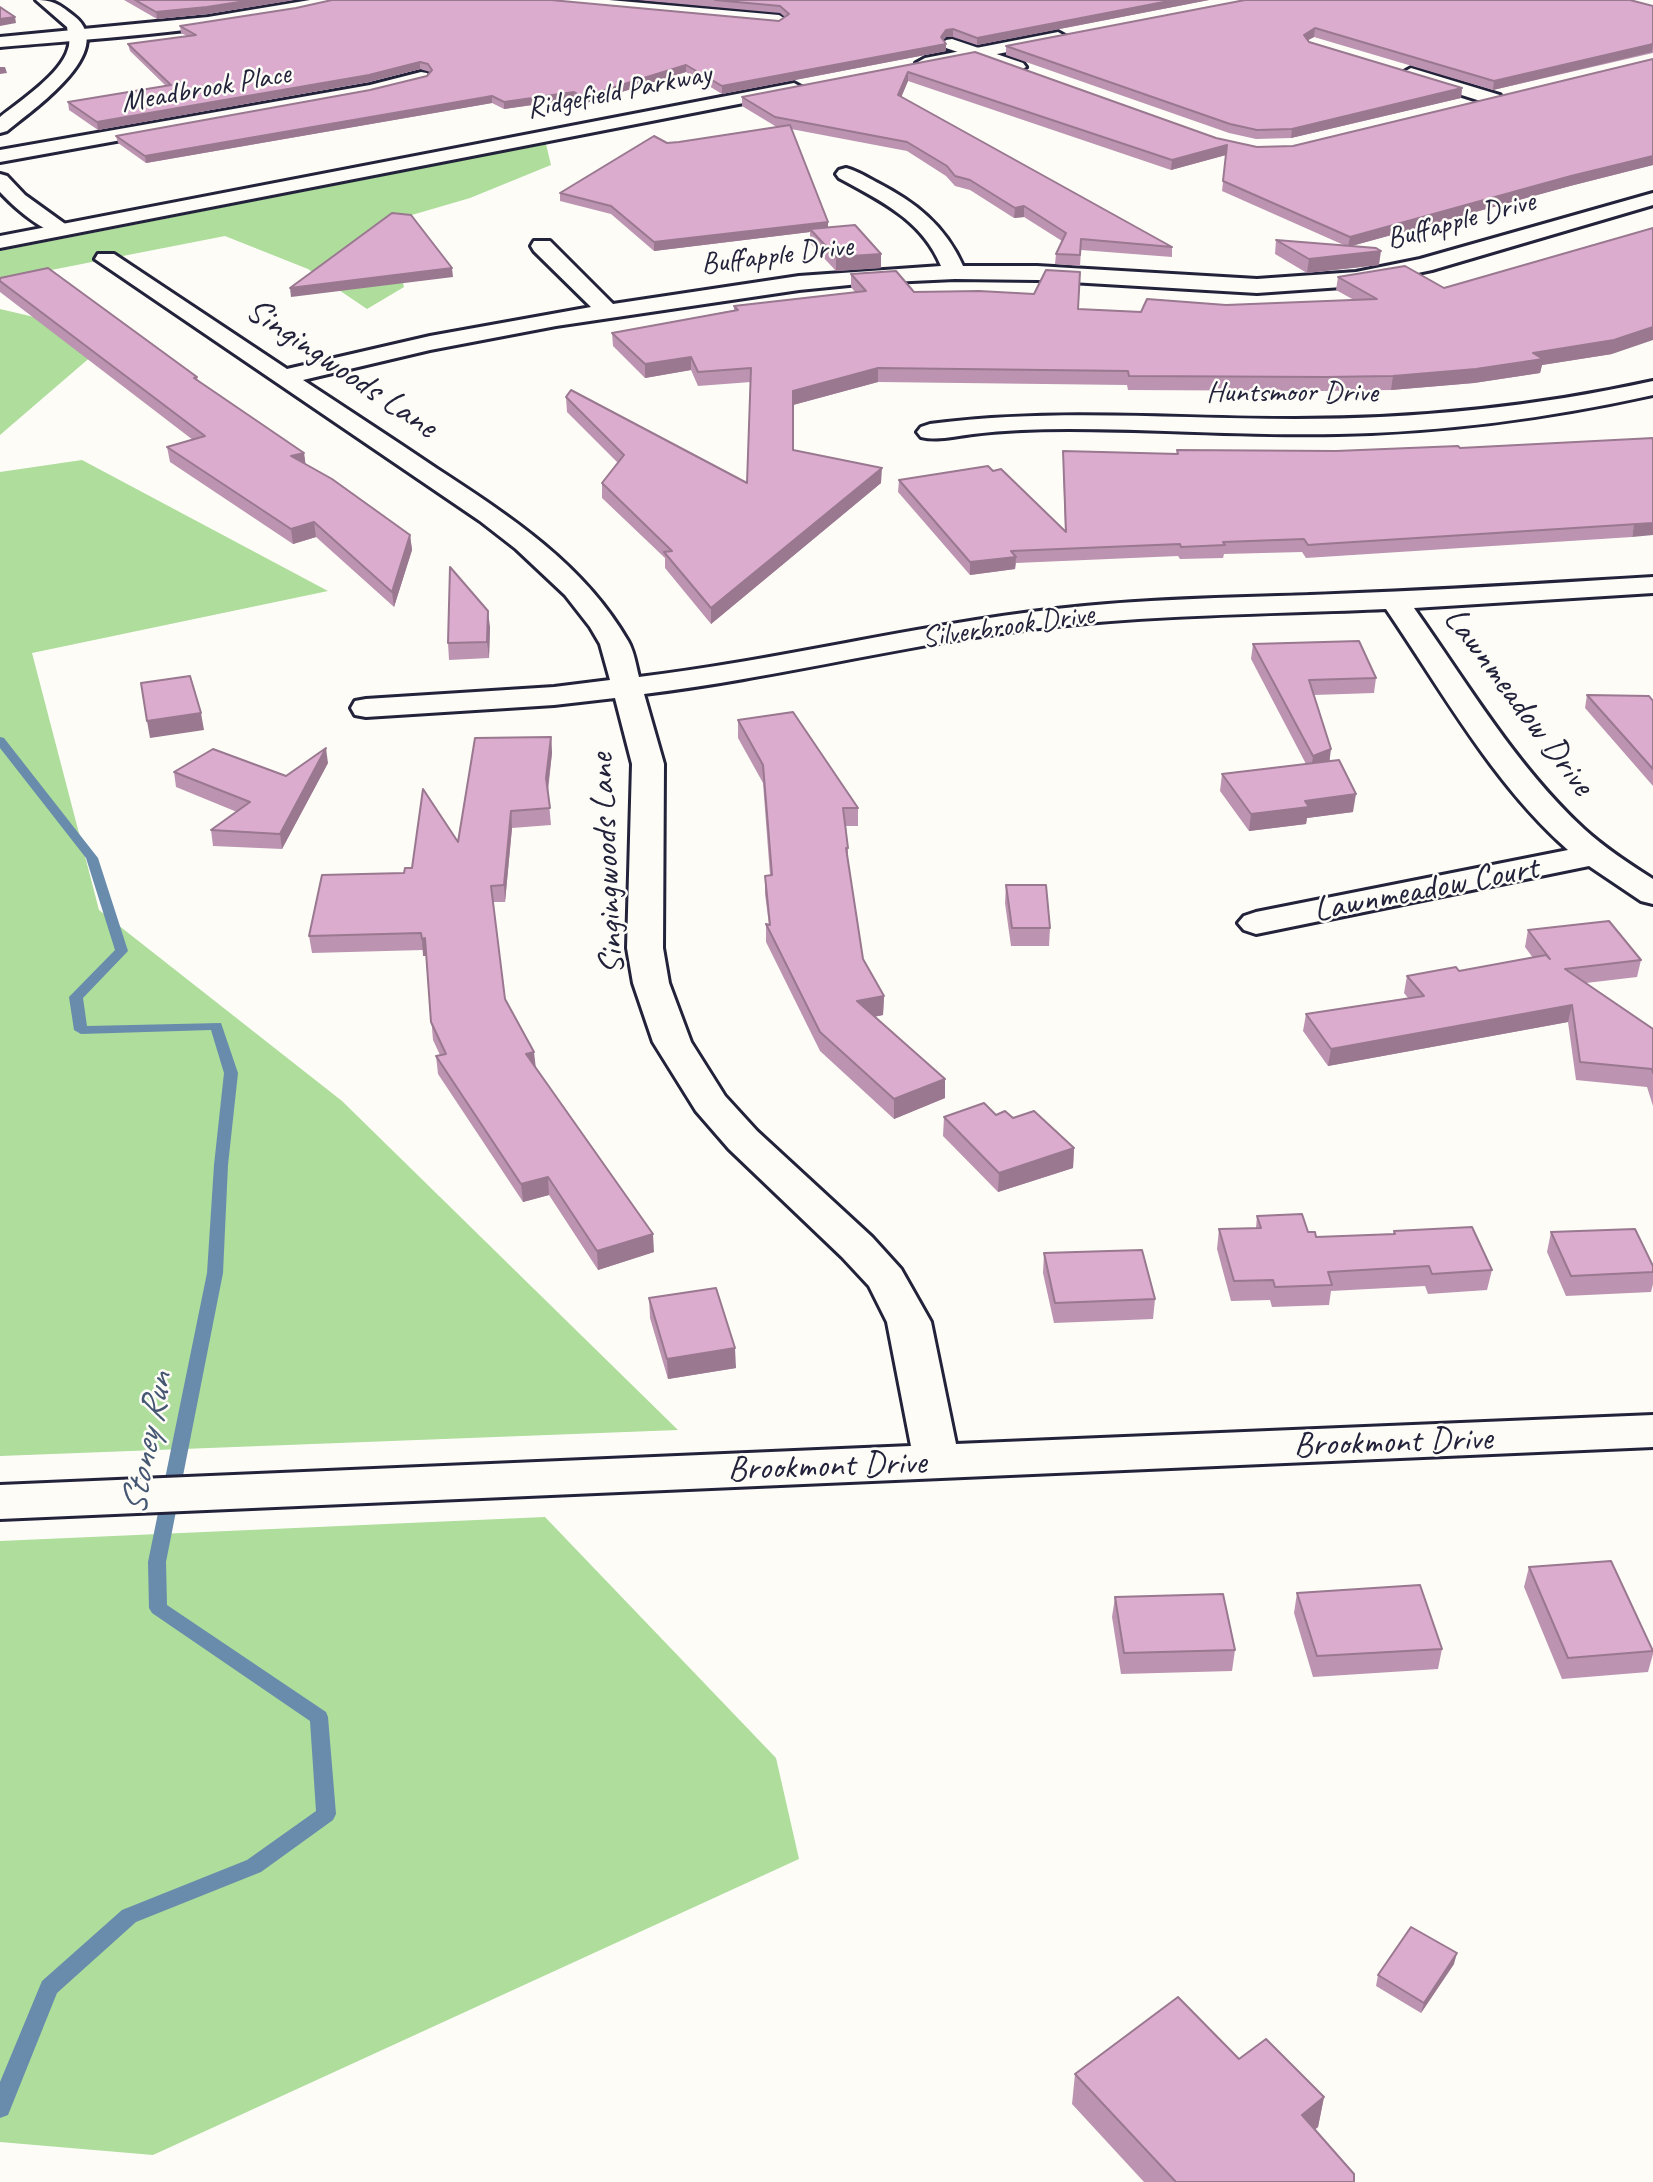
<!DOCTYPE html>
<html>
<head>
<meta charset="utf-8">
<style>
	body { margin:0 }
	canvas { display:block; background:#fdfcf7 }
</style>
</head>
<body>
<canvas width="1653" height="2182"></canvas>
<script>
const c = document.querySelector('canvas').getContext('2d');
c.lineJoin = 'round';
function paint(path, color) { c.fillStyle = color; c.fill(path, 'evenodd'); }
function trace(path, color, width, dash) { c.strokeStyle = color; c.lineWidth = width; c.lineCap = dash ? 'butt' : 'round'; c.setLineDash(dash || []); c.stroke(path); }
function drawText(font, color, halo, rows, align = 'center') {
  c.font = font + ' Caveat,sans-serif'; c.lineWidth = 5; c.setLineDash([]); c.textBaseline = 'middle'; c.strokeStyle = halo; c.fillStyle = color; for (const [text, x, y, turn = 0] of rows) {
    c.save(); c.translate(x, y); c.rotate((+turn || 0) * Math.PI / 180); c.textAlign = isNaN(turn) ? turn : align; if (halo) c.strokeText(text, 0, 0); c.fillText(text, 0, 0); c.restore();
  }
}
const green = new Path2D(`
	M546,144L551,165L470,198L405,217L394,251L404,287L367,309L308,269L225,236L0,280V251Z
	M0,309L115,336L0,435Z
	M82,460L328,591L32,653L99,910L342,1101L678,1430L0,1456V472Z
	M545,1517L776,1758L799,1859L153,2155L0,2142V1541Z`);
const stream = new Path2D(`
	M0,737L4,738L98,858L128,951L83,998L87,1026L221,1023L238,1073L228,1165L223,1273L166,1562L167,1605L326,1712L328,1717L336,1814L333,1820L261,1872L136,1922L57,1993L8,2115L0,2118V2082L42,1981L122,1910L247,1860L316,1811L310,1721L152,1613L149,1608L148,1562L207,1273L214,1165L224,1073L211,1030L81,1034L74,1030L69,997L115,950L86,858L0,748Z`);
const minor = new Path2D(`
	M310,0H340L338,3C227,31 113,37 0,47V37L208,17Z
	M545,0H609L779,15L787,20L779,25L553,5Z
	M952,39L1023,63L1026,67L1017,72L946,48L943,44L946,40Z
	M1411,68L1500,95L1502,99L1493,105L1405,77L1402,73Z
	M421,72L427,73L430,77L427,81L370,95L0,162V150L370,85Z
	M846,168C857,171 867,177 876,182C915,202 945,225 963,266H1037L1257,279L1356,272L1420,259L1653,193V205L1432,270L1356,286L1257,293L1037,280L955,279L869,283L799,290L556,326L430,350L303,380C347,409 392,438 436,468C508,515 584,564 628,641C634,651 636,665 639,677C779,660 916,625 1056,609C1140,599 1226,598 1310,595C1424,591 1539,584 1653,577V593L1414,608C1467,683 1516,766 1584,829C1605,848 1629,864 1653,879V904L1641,901L1589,866L1256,934L1244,930L1238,923L1244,916L1256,912L1568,850C1493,784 1442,691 1386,609C1277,614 1166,614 1057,626C918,641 783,677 644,694L664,764L663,948L669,983L691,1042L725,1096L757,1131L872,1237L901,1269L931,1322L956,1444L1653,1415V1447L0,1519V1485L911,1446L887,1322L869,1286L842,1257L729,1149L696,1111L653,1042L633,983L627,948L632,764L615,698L554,705L366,717L355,715L351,708L355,701L366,699L554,687L610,680L600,644L590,627L565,595L516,549L480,521L95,259L98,254H114L287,369L430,336L591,307L534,251L531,246L534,241H550L613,304L799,276L941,266C922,220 881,201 839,178L836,174L839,170Z
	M1653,381V395C1549,418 1445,432 1338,434C1248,436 1159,429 1069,429C1037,429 1005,430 973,434C956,436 938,441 921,437L917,432L921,427L930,424C1052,408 1173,419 1295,419C1416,419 1535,407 1653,381Z`);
const tertiary = new Path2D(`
	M36,0C54,0 60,5 74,16C119,51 32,110 7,131L0,133V117C20,101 61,74 68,49C71,42 68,34 67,27Z
	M0,174L7,176L25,195L68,226L72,230L68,234C49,239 13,206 0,192Z`);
const secondary = new Path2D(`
	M1058,32L1067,37L1064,41L925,68L916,63L925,58Z
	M794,83L803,88L800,92L0,248V236Z`);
const wall = new Path2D(`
	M124,0H294L208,14L157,19Z
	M638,0H1209L977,45L953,37H946L943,40L946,51L722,94L686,72L583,104L574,99L504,109L492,103L146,163L118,143L116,136L370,90L427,76L430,72L420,69L369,82L98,130L69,110L68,102L166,86L130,51L128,44L187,36L181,33L180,26L296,8L552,1L779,21L785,17L780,13Z
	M1653,6V53L1493,90L1314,37L1308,40L1309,42L1462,88L1461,98L1291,138L1256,139L1229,133L1006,55V46Z
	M975,52L1216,138L1257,147L1293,146L1653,59V165L1570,186L1351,246L1379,265L1307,273L1275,254L1276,240L1346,246L1222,191L1226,155L1171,170L908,81L901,97L1172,247V257L1081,250L1080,266L1055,264L1056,254L1062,241L1024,217L1014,218L970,190L955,186L946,176L907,151L791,129L828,228L881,254V268L836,271L810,243V232L654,251L611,214L560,201V193L667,143L679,142L779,127L775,126L742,106V97Z
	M851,274L914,292L1078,309L1141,312L1226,305L1354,300L1336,290L1338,277L1444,288L1612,354L1542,365L1540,373L1474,383L1391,390L1323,391L1128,390L1127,385L878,382L793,405V450L881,483L711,624L665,568V558L602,498V483L618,463L567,412L566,397L747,483L751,382L698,386L691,370L645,378L613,346L612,333L734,310V306L855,292L851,287Z
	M0,278L197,377L198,381L304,453L305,464L410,535L412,550L394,607L316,537L293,544L170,462L167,447L193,440L0,292Z
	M1653,438L1632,537L1306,558L1302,552L1224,554L1223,558L1180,559L1178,556L1016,563L1015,569L970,575L898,492L899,480L1065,531L1063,463V451L1177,454V450L1336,451L1460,448Z
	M490,627L489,658L449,660L448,643Z
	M1253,644L1376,678L1374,693L1314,695L1330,761L1353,812L1307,818L1306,824L1249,831L1220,791L1222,774L1306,764L1251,659Z
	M1587,695L1653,701V786L1585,708Z
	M738,720L858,808V826H846L848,848V865L863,959L884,996L883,1015L874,1017L945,1098L894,1119L820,1051L766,942V924L769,925L765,894V876L770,875L763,783L738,738Z
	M551,737L552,753L548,792L551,825L512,828L505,902H493L505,999L535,1067L654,1252L598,1270L549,1195L523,1202L438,1074L436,1056L440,1055L433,1040L426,956H423V950L312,953L309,936L412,868L458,842Z
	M328,763L282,849L213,846L211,830L237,812L176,787L174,772L286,776Z
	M1006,885L1050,928L1049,946H1011L1005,903Z
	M1528,930L1641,960L1637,977L1586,983L1653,1029V1106L1647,1087L1576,1080L1568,1022L1328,1066L1303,1031L1306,1014L1408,998L1404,993L1407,976L1459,971L1533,958L1525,947Z
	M996,1115L1013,1118L1074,1148L1073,1168L998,1192L943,1136L944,1117Z
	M1257,1216L1308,1232L1316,1237L1393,1234L1394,1231L1492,1270L1487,1290L1428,1294L1425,1286L1331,1291L1329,1305L1272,1307L1270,1300L1231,1301L1217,1249L1219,1229L1256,1228Z
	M1551,1232L1653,1266V1284L1651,1292L1566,1296L1547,1252Z
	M1044,1253L1155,1299L1153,1319L1054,1323L1043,1273Z
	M649,1298L736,1368L668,1379L650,1318Z
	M1529,1567L1653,1649V1654L1648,1672L1562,1679L1524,1587Z
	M1297,1593L1442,1649L1438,1669L1313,1677L1294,1613Z
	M1115,1597L1235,1650L1232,1671L1121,1674L1112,1617Z
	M1454,1964L1421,2013L1376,1986L1378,1975Z
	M1239,2059L1324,2097L1318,2127L1314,2130L1354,2182H1144L1072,2104L1075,2074Z`);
const shadedWall = new Path2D(`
	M252,0H294L208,14L157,19L156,12Z
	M1174,0H1209L977,45V38Z
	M15,17L16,23L0,26V19Z
	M1315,28L1314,37L1303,43L1304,35Z
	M953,29V37H946L940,44L941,37L946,30Z
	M946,44V51L722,94V86Z
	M1653,44L1652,52L1493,90L1494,81Z
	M420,62V69L369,82L98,130L97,122Z
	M686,65V72L583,104L582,97Z
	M0,67H5L7,73L0,74Z
	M908,72V81L898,105V95Z
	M1462,88L1461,98L1291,138L1292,129Z
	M574,92V99L504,109V102Z
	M492,96V103L146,163L145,156Z
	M1227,145L1226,155L1171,170L1172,160Z
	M1653,156V165L1570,186L1348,247L1350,237L1571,176Z
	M1024,206V217L1014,218L1015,208Z
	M828,222V230L810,229V232L654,251V242Z
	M1381,251L1379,265L1307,273L1309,259Z
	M881,254V268L836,271V257Z
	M452,268L453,277L291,297L290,288Z
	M1653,327V340L1612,354L1542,365L1540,373L1474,383L1391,390L1393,376L1533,353Z
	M691,357V370L645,378V364Z
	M878,368V382L793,405V391Z
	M304,453L306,467L291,456Z
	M882,468L881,483L711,624V608Z
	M314,522L316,537L293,544L291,529Z
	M1653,523V535L1632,537L1634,525Z
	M410,535L412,550L394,607L392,592Z
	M1016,557L1015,569L970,575V562Z
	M488,611L490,627L489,658L487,642Z
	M201,713L204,730L150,738L147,721Z
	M551,737L552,753L547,794L546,778Z
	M326,748L328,763L282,849L280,834Z
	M1331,749L1329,765L1311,772L1313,756Z
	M1356,794L1353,812L1307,818L1306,824L1249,831L1251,814L1305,801Z
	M511,811L512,828L505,902L504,885Z
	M425,938L427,956H423L422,939Z
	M884,996L883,1015L856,1020L857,1001Z
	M1572,1005L1568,1022L1328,1066L1331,1049Z
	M534,1052L536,1069L526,1054Z
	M945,1079V1098L894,1119V1099Z
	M1074,1148L1073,1168L998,1192L999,1173Z
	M548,1177L549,1195L523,1202L521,1184Z
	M653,1234L654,1252L598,1270L597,1251Z
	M735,1348L736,1368L668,1379L667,1359Z
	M1457,1953L1454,1964L1421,2013L1424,2003Z
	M1324,2097L1318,2127L1296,2145L1302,2115Z`);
const building = new Path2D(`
	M135,0H252L207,7L156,12Z
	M332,0H551L779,21L789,14L780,6L715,0H1174L977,38L953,29L946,30L941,37L946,44L722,86L686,65L582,97L574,92L504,102L492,96L145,156L116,136L370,90L427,76L432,70L428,64L420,62L369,75L97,122L68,102L171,85L128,44L196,35L180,26L296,8Z
	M1245,0H1630L1653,6V44L1494,81L1315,28L1304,35L1309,42L1462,88L1292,129L1257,130L1230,124L1006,46Z
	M0,7L15,17L0,19Z
	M975,52L1216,138L1257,147L1293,146L1653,59V156L1571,176L1350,237L1223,181L1227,145L1172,160L908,72L898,95L1172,247L1081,239L1080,255L1056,254L1066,233L1024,206L1015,208L970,180L955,176L947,166L907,142L775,117L742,97Z
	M790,125L828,222L654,242L611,206L560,193L654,136L667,143L679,142Z
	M392,213L411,215L452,268L290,288Z
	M855,225L881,254L836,257L810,229Z
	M1653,228V327L1614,340L1533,353L1543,359L1476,369L1393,376L1325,377L1129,376L1128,371L878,368L793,391V450L882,468L711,608L664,552L672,551L602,483L624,455L566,397L571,390L747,483L751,368L698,372L691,357L645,364L612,333L738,310L734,306L866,291L851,274L896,271L914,292L979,291L1034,294L1046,270L1080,272L1078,309L1141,312L1147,299L1226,305L1377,299L1338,277L1405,266L1444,288Z
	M1276,240L1376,248L1381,251L1309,259Z
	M48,268L197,377L194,378L304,453L291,456L332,479L410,535L392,592L314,522L291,529L167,447L205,436L0,281V278Z
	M1653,438V523L1322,544L1308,545L1304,539L1223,542L1225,545L1181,547L1180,544L1011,551L1016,557L970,562L899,480L988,466L993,471L1001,469L1066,532L1063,451L1178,454L1177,450L1336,451L1458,446L1460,448Z
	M450,567L488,611L487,642L448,643Z
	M1359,641L1376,678L1309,680L1331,749L1313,756L1253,644Z
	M190,676L201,713L147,721L141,683Z
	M1587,695L1649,696L1653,701V769Z
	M793,712L858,808H843L848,848H846L863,959L884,996L857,1001L945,1079L894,1099L820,1032L766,924L770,925L765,876L772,875L763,765L738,720Z
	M551,737L546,778L550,808L511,811L504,885L491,886L505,999L534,1052L526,1054L653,1234L597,1251L548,1177L521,1184L436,1056L446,1054L431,1022L425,938L422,939L421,933L309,936L322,875L404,873L405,868H412L423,789L458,842L475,738Z
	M326,748L280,834L211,830L250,802L174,772L213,749L286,776Z
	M1339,760L1356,794L1305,801L1309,807L1251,814L1222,774Z
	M1006,885H1046L1050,928H1012Z
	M1609,921L1641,960L1565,969L1653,1029V1073L1652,1069L1580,1062L1572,1005L1331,1049L1306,1014L1424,996L1407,976L1456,967L1459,971L1546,955L1550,959L1528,930Z
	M984,1103L996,1115L1005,1111L1013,1118L1034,1111L1074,1148L999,1173L944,1117Z
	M1302,1214L1308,1232H1315L1316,1237L1395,1234L1394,1231L1472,1227L1492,1270L1432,1274L1429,1266L1328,1272L1332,1285L1275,1287L1273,1280L1234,1281L1219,1229L1261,1228L1257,1216Z
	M1635,1229L1653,1266V1272L1571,1276L1551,1232Z
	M1142,1250L1155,1299L1055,1303L1044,1253Z
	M716,1288L735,1348L667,1359L649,1298Z
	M1611,1561L1653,1651L1568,1658L1529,1567Z
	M1420,1585L1442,1649L1317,1656L1297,1593Z
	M1223,1594L1235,1650L1124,1653L1115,1597Z
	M1411,1927L1457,1953L1424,2003L1378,1975Z
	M1178,1997L1239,2059L1266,2039L1324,2097L1302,2115L1354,2174V2182H1176L1075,2074Z`);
const farStreetnames = [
	["Meadbrook Place",206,89,-10],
	["Ridgefield Parkway",619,92,-11],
	["Buffapple Drive",1461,221,-15],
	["Buffapple Drive",777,256,-7],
	["Huntsmoor Drive",1292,393],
	["Silverbrook Drive",1008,627,-8]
];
const streetNames = [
	["Singingwoods Lane",341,369,34],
	["Lawnmeadow Drive",1518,702,53],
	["Singingwoods Lane",608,864,-93],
	["Lawnmeadow Court",1426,890,-11],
	["Brookmont Drive",1393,1443,-2],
	["Brookmont Drive",827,1467,-2]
];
const waterNames = [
	["Stoney Run",148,1444,-79]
];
paint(green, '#aedd9c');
paint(stream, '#698cad');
trace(minor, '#22223b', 6);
trace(tertiary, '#22223b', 6);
trace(secondary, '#22223b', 6);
paint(minor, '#fdfcf7');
paint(tertiary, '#fdfcf7');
paint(secondary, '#fdfcf7');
paint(wall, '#bc94b1');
paint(shadedWall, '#997890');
paint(building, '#dbacce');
trace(building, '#997890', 2);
drawText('30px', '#22223b', '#fdfcf7', farStreetnames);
drawText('35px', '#22223b', '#fdfcf7', streetNames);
drawText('italic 37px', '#465774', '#fdfcf7', waterNames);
</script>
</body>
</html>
